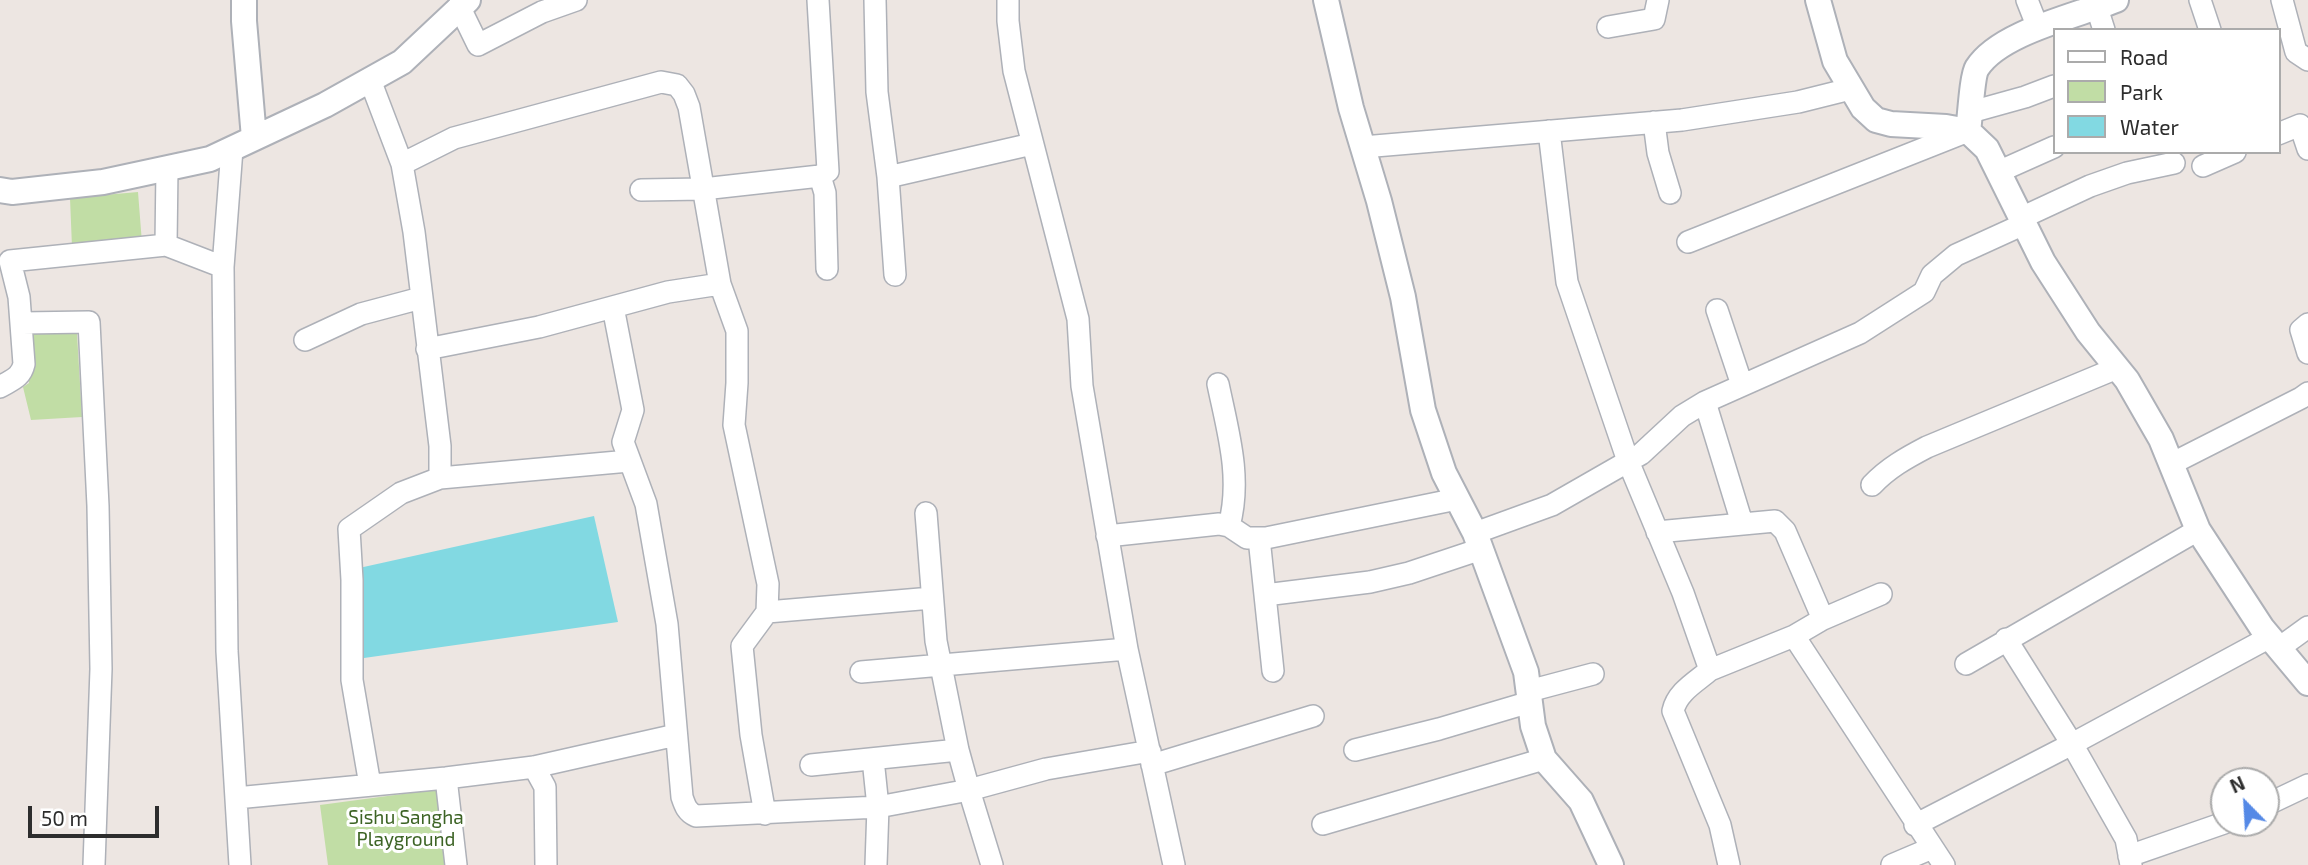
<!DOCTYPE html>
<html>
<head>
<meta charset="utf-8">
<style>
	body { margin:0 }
	#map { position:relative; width:2308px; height:865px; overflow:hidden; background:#ede6e2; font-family:"Exo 2",sans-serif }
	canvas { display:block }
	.legend { position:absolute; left:2053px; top:28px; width:228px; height:126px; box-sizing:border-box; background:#fff; border:2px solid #ababab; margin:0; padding:9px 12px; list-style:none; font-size:21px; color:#2d2d2d }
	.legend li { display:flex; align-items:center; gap:14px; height:35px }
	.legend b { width:35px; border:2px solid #ababab }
	.north { position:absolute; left:2210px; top:767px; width:70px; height:70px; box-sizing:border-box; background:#fff; border:2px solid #ababab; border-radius:50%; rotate:336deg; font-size:19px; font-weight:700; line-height:28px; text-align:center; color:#2d2d2d }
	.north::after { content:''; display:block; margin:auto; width:24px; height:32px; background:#5589e6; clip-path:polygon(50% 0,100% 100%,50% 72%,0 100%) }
	.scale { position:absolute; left:28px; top:806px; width:131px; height:32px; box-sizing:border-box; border:4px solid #2d2d2d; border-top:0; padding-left:9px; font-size:21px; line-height:24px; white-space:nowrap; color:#2d2d2d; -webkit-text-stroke:5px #fff; paint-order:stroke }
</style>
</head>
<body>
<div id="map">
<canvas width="2308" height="865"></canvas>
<ul class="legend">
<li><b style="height:9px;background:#fff"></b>Road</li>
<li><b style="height:19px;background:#c1dda5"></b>Park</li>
<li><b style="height:19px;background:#82d9e2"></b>Water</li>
</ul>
<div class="north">N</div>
<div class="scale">50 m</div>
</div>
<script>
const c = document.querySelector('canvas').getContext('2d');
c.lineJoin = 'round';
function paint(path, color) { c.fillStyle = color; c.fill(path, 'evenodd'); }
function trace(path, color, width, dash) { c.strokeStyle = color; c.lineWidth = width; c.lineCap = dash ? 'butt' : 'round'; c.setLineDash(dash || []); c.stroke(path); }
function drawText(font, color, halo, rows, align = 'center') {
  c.font = font + ' "Exo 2",sans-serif'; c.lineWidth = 6; c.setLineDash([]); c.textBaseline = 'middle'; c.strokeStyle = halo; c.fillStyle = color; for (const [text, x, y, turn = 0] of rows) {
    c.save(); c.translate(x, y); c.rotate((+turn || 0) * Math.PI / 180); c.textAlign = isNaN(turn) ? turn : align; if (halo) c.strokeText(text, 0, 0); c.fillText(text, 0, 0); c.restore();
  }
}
const green = new Path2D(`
	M138,192L142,243L72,247L70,198Z
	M28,331L77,334L82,417L31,420L23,387L29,383Z
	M440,789L448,865H328L320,805Z`);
const water = new Path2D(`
	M594,516L618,622L364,658L359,568Z`);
const minor = new Path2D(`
	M875,0L877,92L888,177L895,275
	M1008,0V21L1014,71L1078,319L1082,386L1127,649L1174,865
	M2027,0L2038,28
	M2200,0L2210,30
	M2282,0L2296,52L2308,60
	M459,6L478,45L542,12L576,0
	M2097,8L2104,30
	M1608,27L1654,19L1658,0
	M1971,112L2025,97L2054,86
	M1654,122L1658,153L1670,193
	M1549,131L1567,282L1628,461L1683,593L1710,670L1794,636L1944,865
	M2278,134L2300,125L2308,149
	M1363,147L1682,120L1798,102L1850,89
	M232,149L223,267L227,651L240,865
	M402,164L454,138L661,82L677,85L684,94L689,107L720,284
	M2203,166L2235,152
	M1998,172L2054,147
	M820,176L825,193L827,269
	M888,177L1032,144
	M641,190L703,189L820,176L828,171L818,0
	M2021,218L2090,186L2127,173L2174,163
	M1688,242L1968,131
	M166,245L223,267
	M613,307L633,410L623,442L646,504L667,624L682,797C685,806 687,812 696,816L878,807L876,865
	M1717,310L1742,385
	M22,323L89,322L98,506L101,669L94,865
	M2308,324L2301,330L2308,353
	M305,340L361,314L421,298
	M427,349L539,327L668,292L720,284L737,331V383L734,425L768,584L767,612L742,646L751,735L765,814
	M1218,384C1228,432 1242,478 1229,526
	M0,387C11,380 21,378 24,364L19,297L10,261L166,245L167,168
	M1705,402L1742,523
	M2171,464L2301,398L2308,393
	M440,478L629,461
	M1872,485C1888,468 1906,458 1927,447L2117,368
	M926,513L936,641L958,750L969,790L1046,769L1150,751
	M1657,532L1775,521L1785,531L1823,619
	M1475,533L1552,505L1641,454L1682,416L1705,402L1860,333L1924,292L1932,275L1956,255L2024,224
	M1107,536L1219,524L1229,526L1247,538H1266L1457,499
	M1259,538L1273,671
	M1265,595L1370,582L1409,573L1481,549
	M767,612L932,598
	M1794,636L1823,619L1881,594
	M2279,648L2308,627
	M1966,664L2198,530
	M1710,670C1696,682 1677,692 1673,711L1720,825L1729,865
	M861,672L1127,649
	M1529,691L1593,674
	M1355,750L1439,729L1530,702
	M873,759L878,807L969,790L992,865
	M811,765L958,750
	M1152,765L1313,716
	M534,767L545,787L546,865
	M446,778L456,865
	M370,785L352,680V580L349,529L401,493L440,478V446L414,232L402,164L370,80
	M236,798L446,778L534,767L676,735
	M2266,805L2308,785
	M1323,824L1544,759
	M1915,825L2072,744L2006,639
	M2129,856L2224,823
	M1892,865L1932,848
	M2131,865L2126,839L2072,744L2270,637`);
const tertiary = new Path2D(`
	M244,0V21L254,138
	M1326,0L1351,108L1379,201L1403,297L1423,410L1444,473L1475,533L1526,672L1533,726L1544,759L1581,801L1611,865
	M1818,0L1835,61L1863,108L1876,120L1891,124L1946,127L1968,131L1987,149L2043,262L2088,332L2127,380L2161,439L2198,530L2262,628L2308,683
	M1968,131C1970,119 1972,76 1977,68C2000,32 2077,16 2116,0
	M0,190L12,192L103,182L210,159L325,105L402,62L468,0`);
const parkNames = [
	["Sishu Sangha",406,818],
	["Playground",406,840]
];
paint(green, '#c1dda5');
paint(water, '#82d9e2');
trace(minor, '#aeb1b8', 24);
trace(tertiary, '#aeb1b8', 28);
trace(minor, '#fff', 21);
trace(tertiary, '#fff', 24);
drawText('19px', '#3c6324', '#fff', parkNames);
</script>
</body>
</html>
